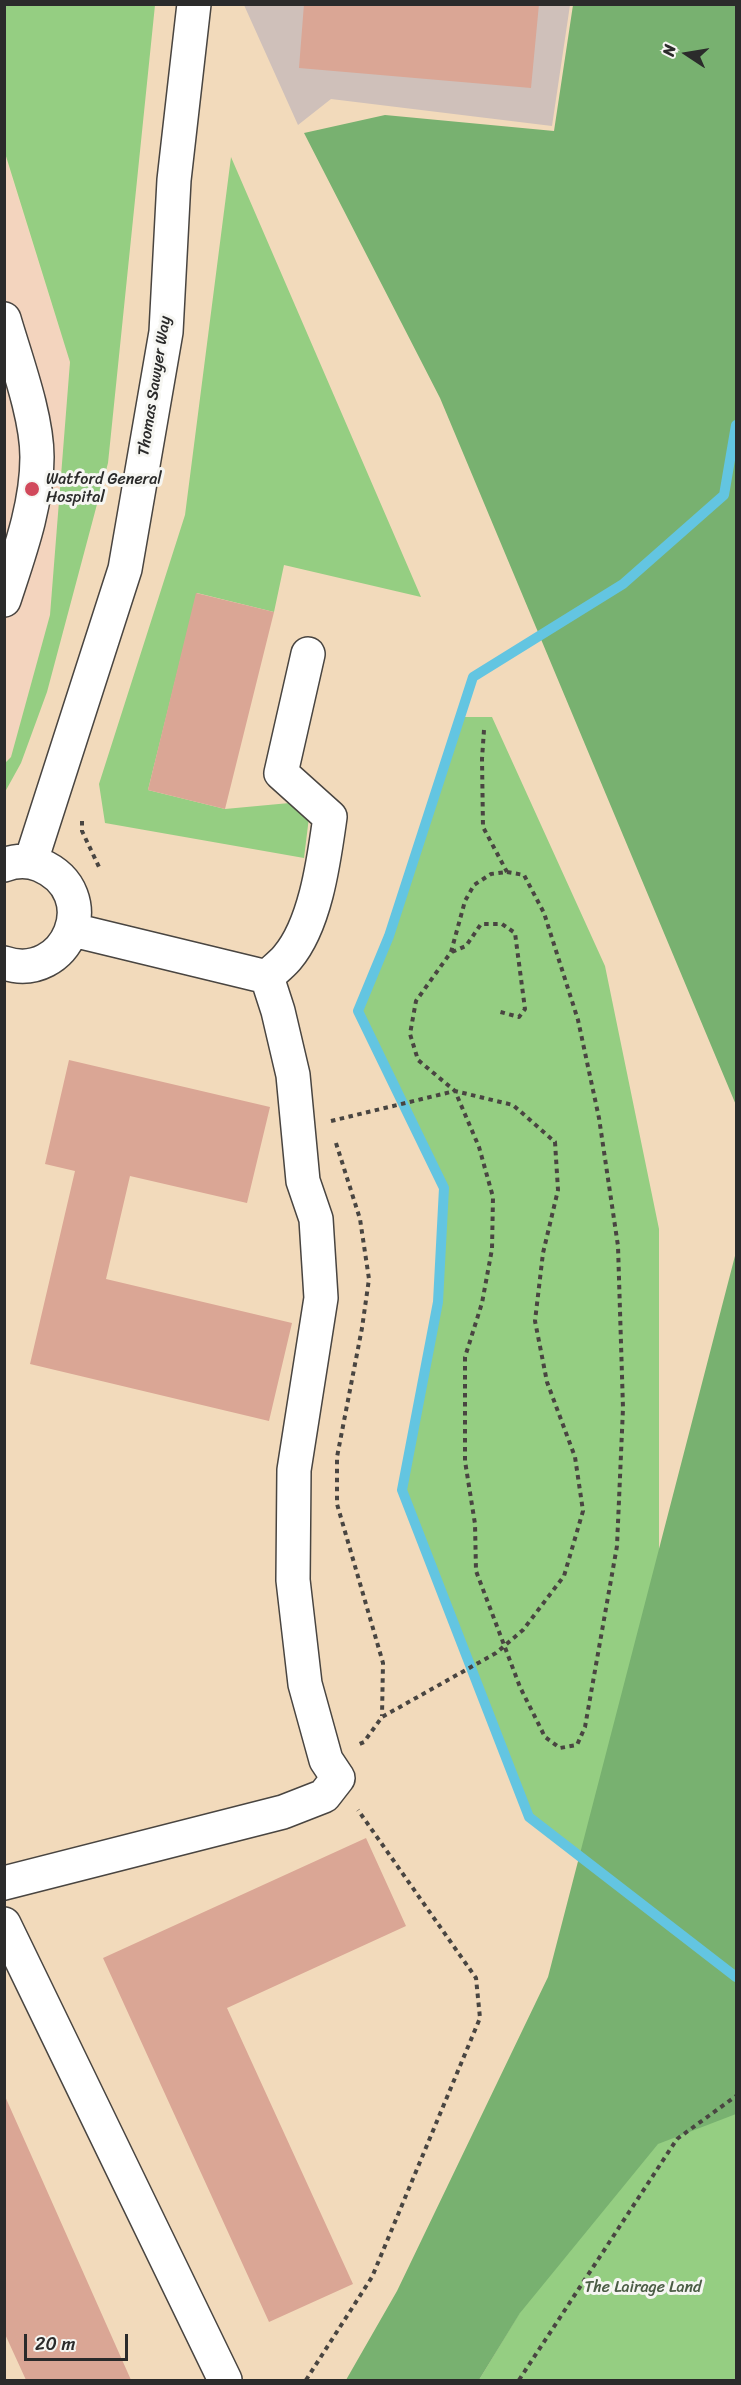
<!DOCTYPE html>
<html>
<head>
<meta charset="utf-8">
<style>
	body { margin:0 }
	#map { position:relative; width:741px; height:2385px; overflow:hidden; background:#f2dabb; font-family:Sriracha,sans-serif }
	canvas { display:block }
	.frame { position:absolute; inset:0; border:6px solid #2b2b2b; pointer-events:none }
	.north { position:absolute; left:657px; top:24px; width:60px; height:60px; -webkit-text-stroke:4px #f6f6f2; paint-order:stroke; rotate:282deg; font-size:16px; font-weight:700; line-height:24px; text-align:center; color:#2b2b2b }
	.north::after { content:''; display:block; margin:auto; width:21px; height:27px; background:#2b2b2b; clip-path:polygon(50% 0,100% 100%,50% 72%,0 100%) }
	.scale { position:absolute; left:24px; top:2334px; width:104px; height:27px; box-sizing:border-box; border:3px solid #2b2b2b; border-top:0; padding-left:8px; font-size:18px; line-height:21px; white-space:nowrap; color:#2b2b2b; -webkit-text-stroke:4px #f6f6f2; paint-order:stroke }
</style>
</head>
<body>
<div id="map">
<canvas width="741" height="2385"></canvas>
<div class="frame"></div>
<div class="north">N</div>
<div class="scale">20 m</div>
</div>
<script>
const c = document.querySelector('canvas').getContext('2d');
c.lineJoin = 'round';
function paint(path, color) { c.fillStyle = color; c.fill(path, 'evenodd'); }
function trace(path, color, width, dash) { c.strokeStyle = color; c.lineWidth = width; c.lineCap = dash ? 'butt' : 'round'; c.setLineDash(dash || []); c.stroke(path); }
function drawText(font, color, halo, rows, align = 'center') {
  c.font = font + ' Sriracha,sans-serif'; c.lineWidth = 6; c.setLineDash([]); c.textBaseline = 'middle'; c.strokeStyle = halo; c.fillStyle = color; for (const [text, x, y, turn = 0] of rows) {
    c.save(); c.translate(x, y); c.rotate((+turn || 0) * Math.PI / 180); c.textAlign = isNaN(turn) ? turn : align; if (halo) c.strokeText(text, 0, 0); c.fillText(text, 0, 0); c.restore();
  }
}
const built = new Path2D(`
	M4,153L70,362L50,615L11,757L5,763Z`);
const industrial = new Path2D(`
	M244,5H570L552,126L331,99L298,125Z`);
const green = new Path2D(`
	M5,4L155,5L108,463L47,692L21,763L5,792V763L11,757L50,615L70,362L5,153Z
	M231,157L421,597L284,565L274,612L197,593L148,790L225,809L311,801L304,858L105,823L99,784L185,515Z
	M461,717H492L605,966L659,1229V1565L611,1880L529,1817L402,1490L438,1302L444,1188L358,1011L389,936Z
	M736,1697V2380H479L681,2046Z`);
const forest = new Path2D(`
	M573,5H736V1105L440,398L304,133L385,115L554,131Z
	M736,1252V2114L658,2144L520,2313L479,2380H346L397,2291L548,1977Z`);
const stream = new Path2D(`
	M736,425L724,495L623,584L473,677L389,936L358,1011L444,1188L438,1302L402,1490L529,1817L736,1977`);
const building = new Path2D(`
	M304,4H539L531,88L299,68Z
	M196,593L274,612L225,809L148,790Z
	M69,1060L270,1107L247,1203L130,1176L106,1279L292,1323L269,1421L30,1364L75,1171L45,1164Z
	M366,1838L406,1926L227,2008L353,2284L269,2322L103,1958Z
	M4,2094L131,2380H26L4,2332Z`);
const path = new Path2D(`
	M484,730L482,759L483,827L507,872
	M82,821V831L99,867
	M507,872L524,875L544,913L578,1020L599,1118L618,1246L623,1408L617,1546L585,1727L577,1745L560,1748L545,1737L520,1687L476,1571L475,1524L465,1461V1357L482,1303L492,1249L493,1197L479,1147L455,1091L418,1060L410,1034L416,1001L451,952L465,901L474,885L491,874Z
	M452,952L466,946L481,924H502L515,933L525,1009L519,1017L497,1011
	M331,1121L455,1091L513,1105L555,1142L558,1190L543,1253L535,1321L547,1382L575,1457L583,1511L564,1576L523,1630L496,1653L382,1717L364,1742L357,1745
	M336,1143L360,1219L369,1279L362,1328L337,1457V1504L383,1663L382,1716
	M306,2380L372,2277L480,2018L476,1978L358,1810
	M519,2380L677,2139L736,2096`);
const minor = new Path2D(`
	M4,319C16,360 37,416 37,457C37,506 19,554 4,600
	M31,861L125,569L166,332L174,180L194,4
	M4,865C17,860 28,860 40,865C106,893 67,984 4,963
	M73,930L267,977
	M4,1883L283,1812L324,1796L338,1778L326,1760L305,1684L293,1580L294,1470L321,1298L316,1219L303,1181L293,1075L278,1011L267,977C273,971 281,965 287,958C316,924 324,859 330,817L281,773L308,654
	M4,1924L225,2380`);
const markers = [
	[32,489,8,"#d1495b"]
];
const streetNames = [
	["Thomas Sawyer Way",155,386,-81]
];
const poiNames = [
	["Watford General",46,480],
	["Hospital",46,498]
];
const parkNames = [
	["The Lairage Land",643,2288]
];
paint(built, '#f3d4be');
paint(industrial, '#cfc0ba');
paint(green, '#95ce82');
paint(forest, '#78b170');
trace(stream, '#63c5e1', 10);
paint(building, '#daa695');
trace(minor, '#494541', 36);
trace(path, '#494541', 4, [4.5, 4.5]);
trace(minor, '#fff', 33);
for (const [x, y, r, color] of markers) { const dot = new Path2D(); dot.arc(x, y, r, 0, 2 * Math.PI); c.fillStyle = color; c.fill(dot); trace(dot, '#f6f6f2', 2); }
drawText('16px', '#2b2b2b', '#f6f6f2', streetNames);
drawText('16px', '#2b2b2b', '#f6f6f2', poiNames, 'left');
drawText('16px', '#4b5c45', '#f6f6f2', parkNames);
</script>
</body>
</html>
